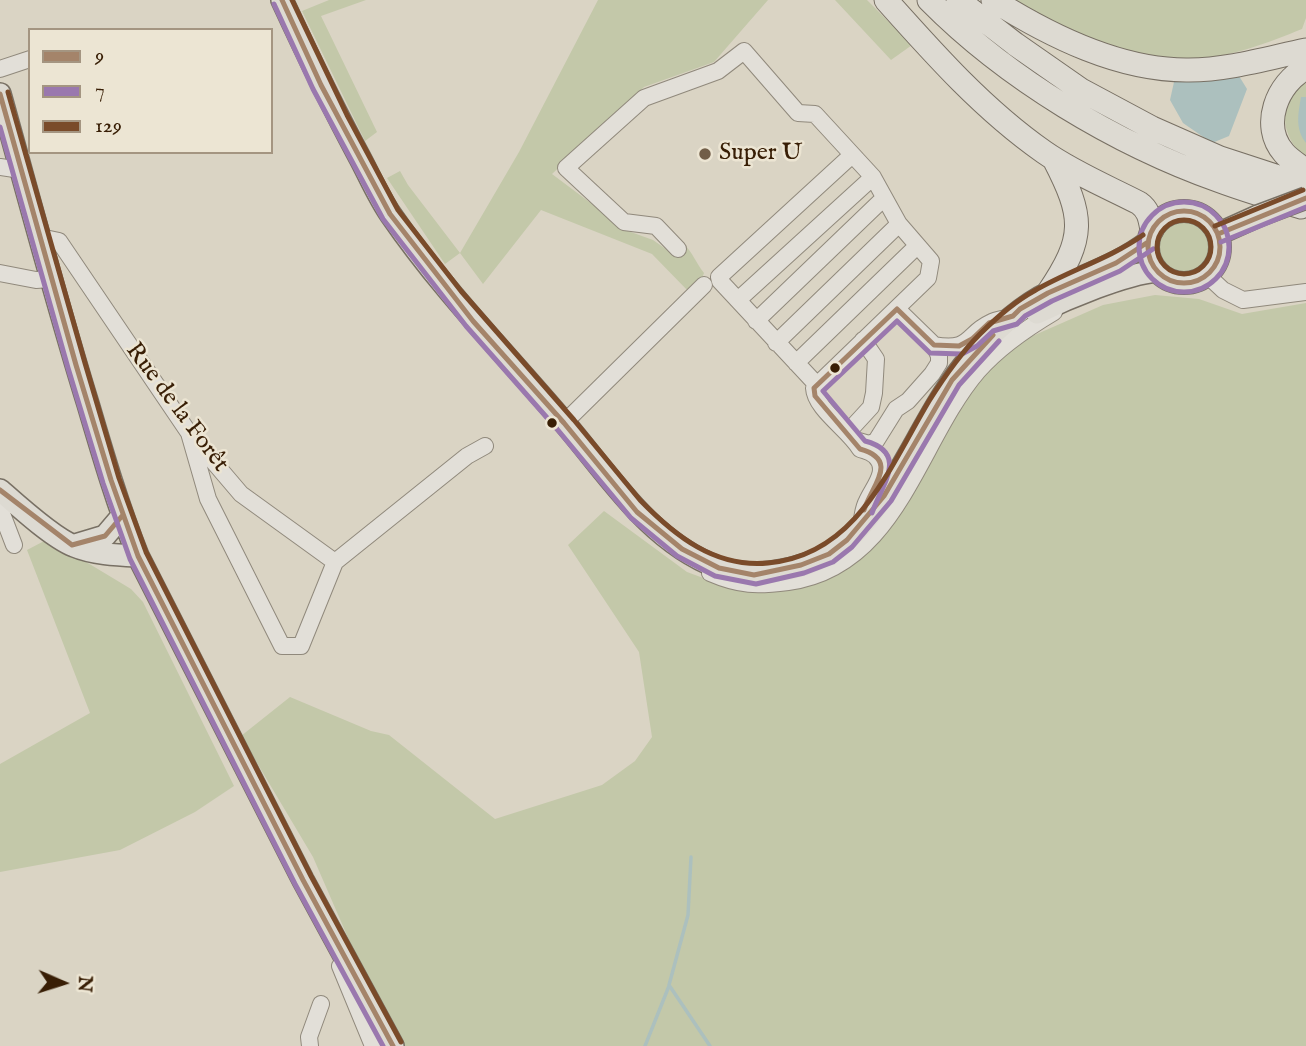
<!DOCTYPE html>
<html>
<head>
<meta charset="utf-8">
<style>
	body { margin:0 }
	#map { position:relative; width:1306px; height:1046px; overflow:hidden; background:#dad4c4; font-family:"IM FELL English",serif }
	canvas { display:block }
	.legend { position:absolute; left:28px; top:28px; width:245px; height:126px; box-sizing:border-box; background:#ece5d3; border:2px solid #a49581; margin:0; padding:9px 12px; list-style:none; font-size:21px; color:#381e05 }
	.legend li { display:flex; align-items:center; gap:14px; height:35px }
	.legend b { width:35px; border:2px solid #a49581 }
	.north { position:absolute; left:28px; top:948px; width:70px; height:70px; -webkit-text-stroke:5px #ece5d3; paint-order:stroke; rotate:93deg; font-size:19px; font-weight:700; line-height:28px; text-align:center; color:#381e05 }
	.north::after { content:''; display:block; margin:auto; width:24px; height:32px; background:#381e05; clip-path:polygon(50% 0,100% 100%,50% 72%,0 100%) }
</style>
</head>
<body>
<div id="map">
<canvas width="1306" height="1046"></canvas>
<ul class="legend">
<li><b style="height:9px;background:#a4846a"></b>9</li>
<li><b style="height:9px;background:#9a78ae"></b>7</li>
<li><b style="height:9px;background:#7a4b2a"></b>129</li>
</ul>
<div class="north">N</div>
</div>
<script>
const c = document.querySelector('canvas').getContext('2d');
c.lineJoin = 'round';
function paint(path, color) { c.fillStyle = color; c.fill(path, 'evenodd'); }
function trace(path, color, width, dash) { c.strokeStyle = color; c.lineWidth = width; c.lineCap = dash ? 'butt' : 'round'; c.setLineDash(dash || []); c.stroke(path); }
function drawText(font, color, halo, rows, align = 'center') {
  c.font = font + ' "IM FELL English",serif'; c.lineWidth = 5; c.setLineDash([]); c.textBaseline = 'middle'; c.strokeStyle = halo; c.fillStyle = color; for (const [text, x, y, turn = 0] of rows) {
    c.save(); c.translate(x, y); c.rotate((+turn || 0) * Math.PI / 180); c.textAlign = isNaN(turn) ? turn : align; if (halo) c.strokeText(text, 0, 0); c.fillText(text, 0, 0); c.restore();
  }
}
const green = new Path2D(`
	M329,0H366L321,16L377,132L365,141L302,11Z
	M598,0H768L714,62L644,87L552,174L628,231L653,240L673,254L684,244C693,253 696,263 704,273L701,281L688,291L652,254L541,210L483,284L460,253L445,264L387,178L400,171L408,185L460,253L519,152Z
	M835,0H867L912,45L891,60Z
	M1007,0H1306V18L1302,29C1268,43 1231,57 1194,59C1127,62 1065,28 1007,0Z
	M1306,83V161C1299,152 1290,142 1287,131C1282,114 1286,88 1306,83Z
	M1154 247a29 29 0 1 1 58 0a29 29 0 1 1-58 0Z
	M1155,295L1199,299L1242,314L1306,303V1046H395L313,857L241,736L290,697L371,731L389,735L495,819L602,785L635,761L652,737L639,652L568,545L604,511L687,572L725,586L798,585L972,384L1012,345L1103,305Z
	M48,539L131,589L143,602L234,786L195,812L120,850L0,872V764L90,713L27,550Z`);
const water = new Path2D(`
	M1239,76L1247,89L1229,136L1212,143L1183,123L1170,100L1174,82Z
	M1301,97H1306V143C1295,129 1298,114 1301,97Z`);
const stream = new Path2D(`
	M691,857L688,915L669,985L710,1046
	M645,1046L669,986`);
const minor = new Path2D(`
	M0,69L30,59
	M0,167L21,170
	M40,237L59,241L189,433L241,494L335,562
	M678,249L656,226L624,222L566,168L644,98L718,71L744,51L798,113L815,114L873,177L899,224L931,261L928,278L814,388C815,409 849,430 860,449C865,451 870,451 875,456C890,470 873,487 867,501C863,508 863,516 861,523
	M0,273L36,280L50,279
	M1207,275L1223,290L1243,300L1306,292
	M738,300L873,177
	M897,309L934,345C971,352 966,334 990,323C995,320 1002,319 1007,318
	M756,321L883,199
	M776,343L899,224
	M796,363L917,246
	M817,385L720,281L719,277L852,155
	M564,423L704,285
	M848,432L871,407L874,393L876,359L863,340
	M189,433L208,499L282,646H301L335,562L467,456L485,446
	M855,440L869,444L876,441L896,409L908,401L932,374L939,363V356L934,345
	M7,496L1,511L14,545
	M710,573C740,586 757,586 788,582C898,567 917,442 978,371C999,347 1027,328 1054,312
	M340,966L373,1046
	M310,1046L309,1037L321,1004`);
const major = new Path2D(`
	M282,0C307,54 332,106 360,158C370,177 379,198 391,215C443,291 508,356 567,426C611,478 650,541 717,567C749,580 801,571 830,553C890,517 922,412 970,358C992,333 1019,307 1050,292C1084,275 1118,265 1148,242
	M0,94C29,198 56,301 88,404C103,455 118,506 138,556L303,880L393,1046
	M1148 247a36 36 0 1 1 72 0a36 36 0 1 1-72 0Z
	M1218,234L1258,216
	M1037,313C1068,298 1125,274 1157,271
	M0,490C17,505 53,538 74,546C93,554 117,555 138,556
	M75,545L105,536L122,516`);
const highway = new Path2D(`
	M886,0C935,55 984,110 1044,152C1074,173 1108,187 1139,203C1149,210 1150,219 1152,230
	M929,0C1007,79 1116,144 1220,181C1247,191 1274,199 1301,207
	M958,0L1015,44L1081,90L1152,128L1220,158L1306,186
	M993,0C1050,36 1120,71 1189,70C1228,70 1268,58 1306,50
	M1306,68C1277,83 1260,126 1284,153C1290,160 1299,165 1306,171
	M1048,293C1086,237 1084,217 1054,159`);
const majorBridge = new Path2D(`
	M1258,216L1306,198`);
const bus1 = new Path2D(`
	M282,0L321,85L390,214L473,321L564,423L637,512L682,549L719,568L754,575L801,565L829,554L847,540L884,496L952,380L993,335
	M0,94L76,365L111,480L138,556L303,880L393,1046
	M1148 247a36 36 0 1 1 72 0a36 36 0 1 1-72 0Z
	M1218,234L1306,198
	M0,490L72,545L105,536L122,516
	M864,510C872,485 900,460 860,449L815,396L814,388L897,309L934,345L959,346L972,339L989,323L1013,316L1020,309L1048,293L1116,263L1148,242`);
const bus2 = new Path2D(`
	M274,4L313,89L383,219L466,326L557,429L631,518L677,556L715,576L756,584L804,573L833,562L852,547L891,501L959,385L999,341
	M0,127L68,368L103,483L130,559L295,884L383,1046
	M1139 247a45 45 0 1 1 90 0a45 45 0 1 1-90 0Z
	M1221,242L1306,207
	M872,513C881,486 910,453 865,441L823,391L897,321L930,353L962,354L977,346L993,331L1017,324L1025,316L1052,301L1120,271L1153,249`);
const bus3 = new Path2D(`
	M292,0L347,115L398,210L461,291L574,420L640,500C675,536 715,568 768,563C857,555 889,468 929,401C944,377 960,354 980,334C997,317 1014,302 1034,291C1070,270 1109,259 1143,235
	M8,92L85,363L119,478L146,552L311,876L401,1042
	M1157 247a27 27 0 1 1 54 0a27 27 0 1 1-54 0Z
	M1215,226L1303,190`);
const markers = [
	[705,154,7,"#715e48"],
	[835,368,6,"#381e05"],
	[552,423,6,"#381e05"]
];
const poiNames = [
	["Super U",719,154]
];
const streetNames = [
	["Rue de la Forêt",176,408,53]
];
paint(green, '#c3c8a9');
paint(water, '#acc0be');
trace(stream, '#acc0be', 3.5);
trace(minor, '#90897c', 18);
trace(major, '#787064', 24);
trace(highway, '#787064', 25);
trace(minor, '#e2dfd8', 16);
trace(major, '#dddad2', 21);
trace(highway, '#dddad2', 23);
trace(majorBridge, '#787064', 24, []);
trace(majorBridge, '#dddad2', 21);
trace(bus1, '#a4846a', 5);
trace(bus2, '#9a78ae', 5);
trace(bus3, '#7a4b2a', 5);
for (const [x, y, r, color] of markers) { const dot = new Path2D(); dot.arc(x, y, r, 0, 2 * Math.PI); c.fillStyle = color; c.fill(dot); trace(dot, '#ece5d3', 2.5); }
drawText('24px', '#381e05', '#ece5d3', poiNames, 'left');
drawText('24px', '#381e05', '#ece5d3', streetNames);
</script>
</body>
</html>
